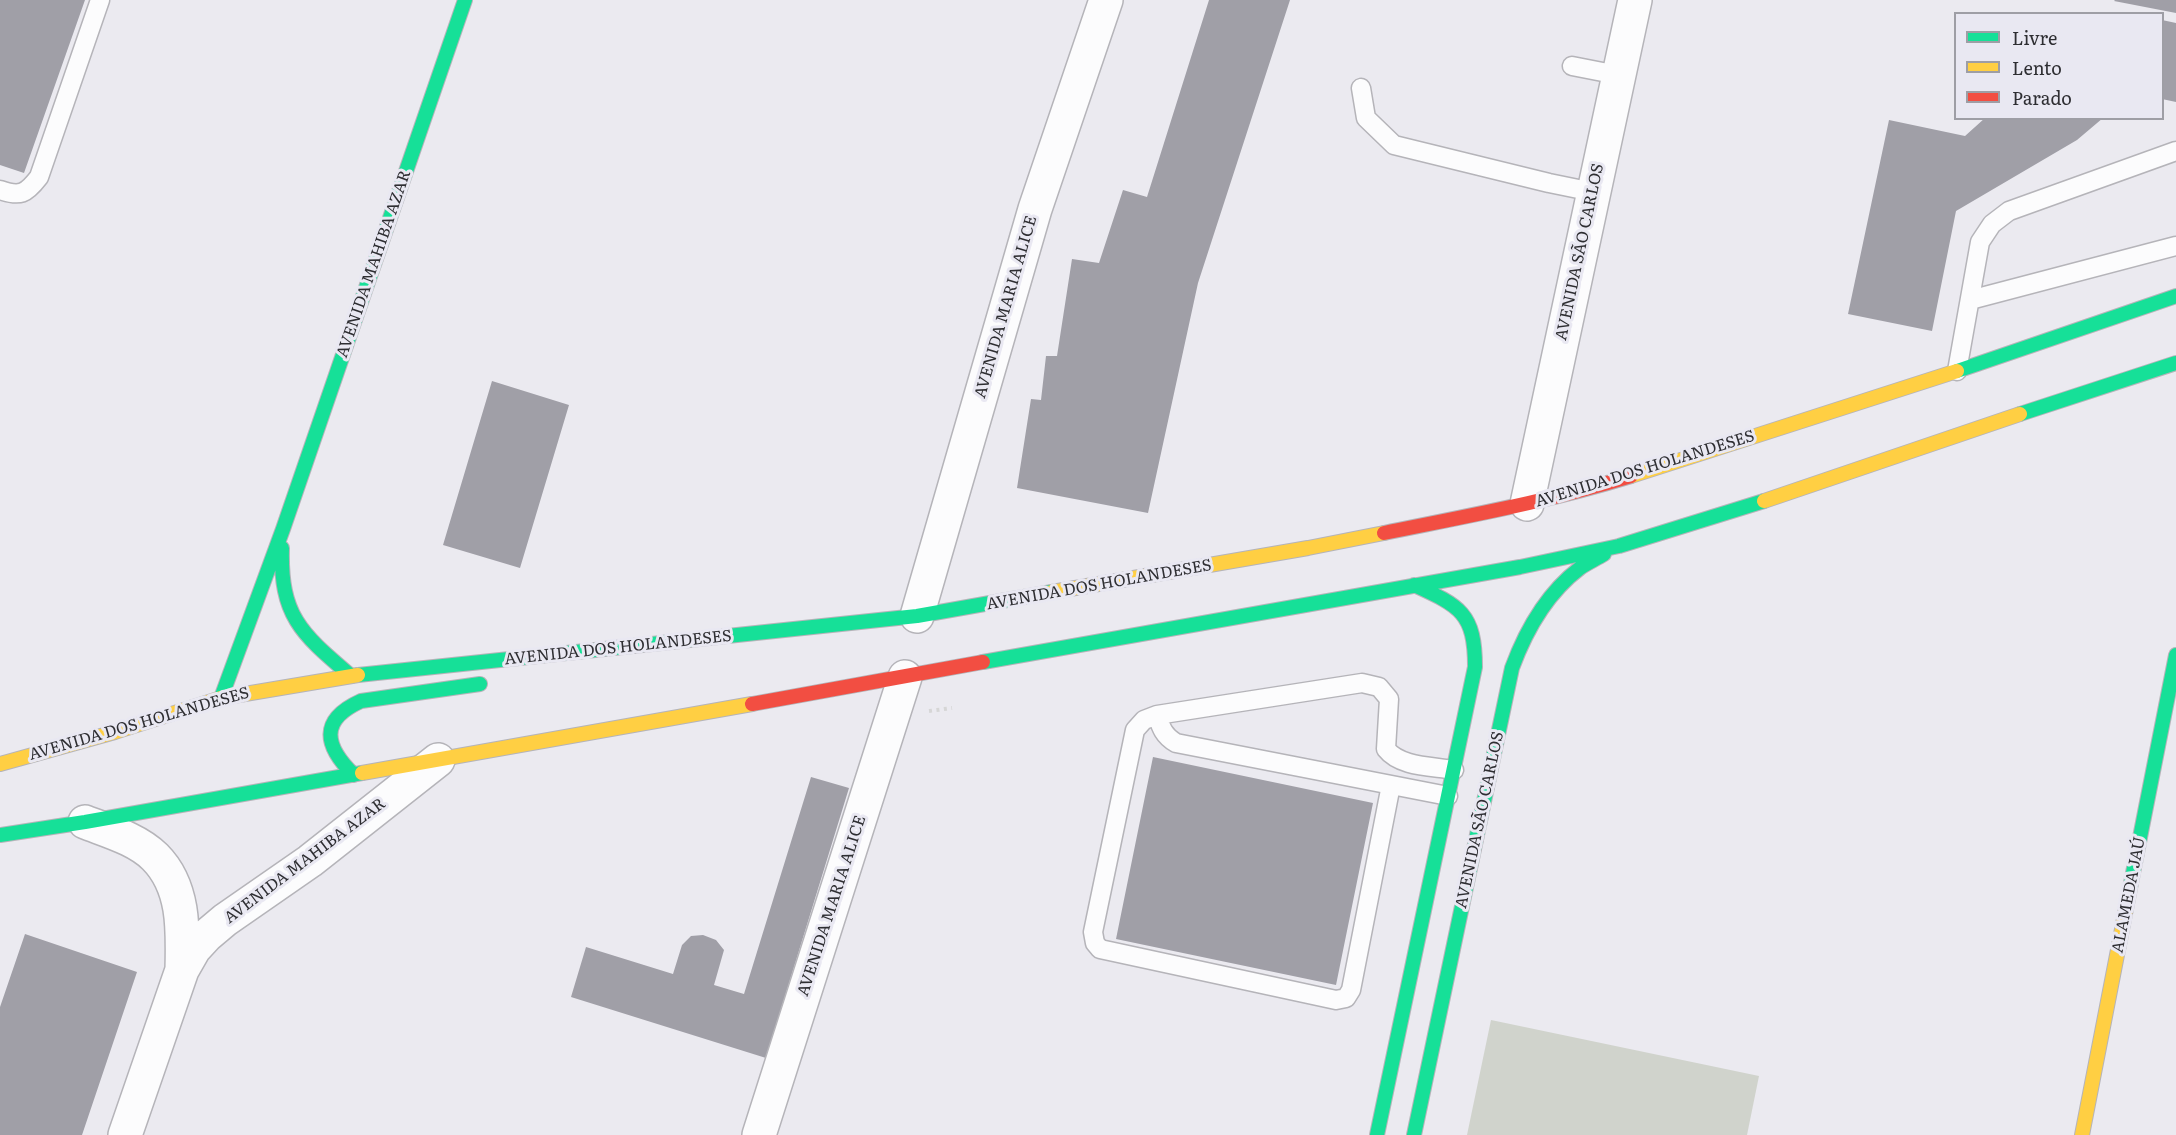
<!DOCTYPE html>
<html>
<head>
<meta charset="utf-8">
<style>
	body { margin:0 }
	#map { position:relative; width:2176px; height:1135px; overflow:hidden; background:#ebeaf0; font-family:Literata,serif }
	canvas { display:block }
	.legend { position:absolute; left:1954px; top:12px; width:210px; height:108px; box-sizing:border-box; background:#e9e8f2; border:2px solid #9e9ea5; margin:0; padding:8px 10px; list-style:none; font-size:18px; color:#2e2e32 }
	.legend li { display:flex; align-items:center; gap:12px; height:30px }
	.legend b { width:30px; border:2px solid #9e9ea5 }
</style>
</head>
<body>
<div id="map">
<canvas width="2176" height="1135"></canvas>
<ul class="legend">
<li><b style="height:8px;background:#16e098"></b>Livre</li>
<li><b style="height:8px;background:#ffcf43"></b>Lento</li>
<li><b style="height:8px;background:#f24e42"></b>Parado</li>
</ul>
</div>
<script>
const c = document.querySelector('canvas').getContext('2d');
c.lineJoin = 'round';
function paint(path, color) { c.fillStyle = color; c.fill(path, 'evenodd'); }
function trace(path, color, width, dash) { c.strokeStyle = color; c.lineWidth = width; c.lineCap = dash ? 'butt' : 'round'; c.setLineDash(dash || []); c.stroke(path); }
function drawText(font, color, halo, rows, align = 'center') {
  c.font = font + ' Literata,serif'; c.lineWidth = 6; c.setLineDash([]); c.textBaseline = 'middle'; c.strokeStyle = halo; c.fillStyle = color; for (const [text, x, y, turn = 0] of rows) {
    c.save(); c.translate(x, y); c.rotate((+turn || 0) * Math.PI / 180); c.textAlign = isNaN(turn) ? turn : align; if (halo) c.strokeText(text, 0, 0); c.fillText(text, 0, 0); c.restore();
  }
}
const green = new Path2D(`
	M1491,1020L1759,1076L1747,1135H1467Z`);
const building = new Path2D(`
	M0,0H85L24,173L0,165Z
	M1209,0H1290L1198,283L1148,513L1017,488L1031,399L1041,400L1046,356H1057L1072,259L1099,263L1123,190L1147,197Z
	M2115,0H2176V13L2114,1Z
	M2162,20L2176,23V102L2162,99Z
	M1985,118H2103L2077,140L1956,211L1932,331L1848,314L1889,120L1965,136Z
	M492,381L569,405L520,568L443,545Z
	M1153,757L1373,803L1336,985L1116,939Z
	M811,777L849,788L766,1058L571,997L586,947L673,974L682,945L691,936L703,935L716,940L724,950L714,985L744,994Z
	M25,934L137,972L82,1135H0V1007Z`);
const path = new Path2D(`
	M929,711L952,708`);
const lane = new Path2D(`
	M1572,66L1618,75
	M1361,88L1366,118L1394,145L1549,183L1593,192
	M0,190C20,197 26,194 39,177L100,0
	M1970,300L2176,246
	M1957,371L1980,242L1992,224L2009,211L2176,151
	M1157,715C1161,728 1164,736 1176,743L1448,796
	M1391,785L1351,990L1346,998L1336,1000L1100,949L1095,943L1093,932L1135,730L1144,720L1157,715L1362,683L1379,687L1389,699L1386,749C1400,767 1431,766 1454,770`);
const street = new Path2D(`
	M1527,504L1635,0
	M917,616L1035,209L1106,0
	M85,822C108,831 137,839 155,857C185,887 183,931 182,970
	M125,1135L182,970L194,949L206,936L225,920L310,861L438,760
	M759,1135L905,677`);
const fast = new Path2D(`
	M1957,371L2176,296
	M2020,414L2176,363
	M282,548C280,617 302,634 351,676
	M983,662L1520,567L1619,546L1764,501
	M358,675L917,616L1052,592
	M221,698L283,529L465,0
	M354,775C324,746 319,720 361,701L480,684
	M0,835L85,822L362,773
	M2130,888L2176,655
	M1377,1135L1475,667C1475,613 1460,606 1414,585
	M1414,1135L1512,668C1526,630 1547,593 1580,568C1587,563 1596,559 1604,554`);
const slow = new Path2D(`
	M1631,476L1957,371
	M1764,501L2020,414
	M1052,592L1308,548L1384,533
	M0,764L115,732L221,698L358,675
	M362,773L752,704
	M2082,1135L2130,888`);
const jam = new Path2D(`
	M1384,533C1467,516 1550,501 1631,476
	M752,704L983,662`);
const streetNames = [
	["AVENIDA SÃO CARLOS",1580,252,-78],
	["AVENIDA MAHIBA AZAR",374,264,-71],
	["AVENIDA MARIA ALICE",1006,307,-74],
	["AVENIDA DOS HOLANDESES",1645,469,-17],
	["AVENIDA DOS HOLANDESES",1099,585,-10],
	["AVENIDA DOS HOLANDESES",618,648,-6],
	["AVENIDA DOS HOLANDESES",139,724,-16],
	["AVENIDA SÃO CARLOS",1480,820,-78],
	["AVENIDA MAHIBA AZAR",305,861,-37],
	["ALAMEDA JAÚ",2129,895,-79],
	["AVENIDA MARIA ALICE",832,906,-72]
];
paint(green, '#d0d3cc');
paint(building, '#a09fa7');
trace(lane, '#b5b4b9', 21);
trace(street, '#b5b4b9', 36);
trace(fast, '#b5b4b9', 16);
trace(slow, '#b5b4b9', 16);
trace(jam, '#b5b4b9', 16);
trace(path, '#d6d6d6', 4, [3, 4.5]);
trace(lane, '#fcfcfd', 18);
trace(street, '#fcfcfd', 33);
trace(fast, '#16e098', 14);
trace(slow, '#ffcf43', 14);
trace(jam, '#f24e42', 14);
drawText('16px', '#2e2e32', '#e9e8f2', streetNames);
</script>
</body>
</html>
